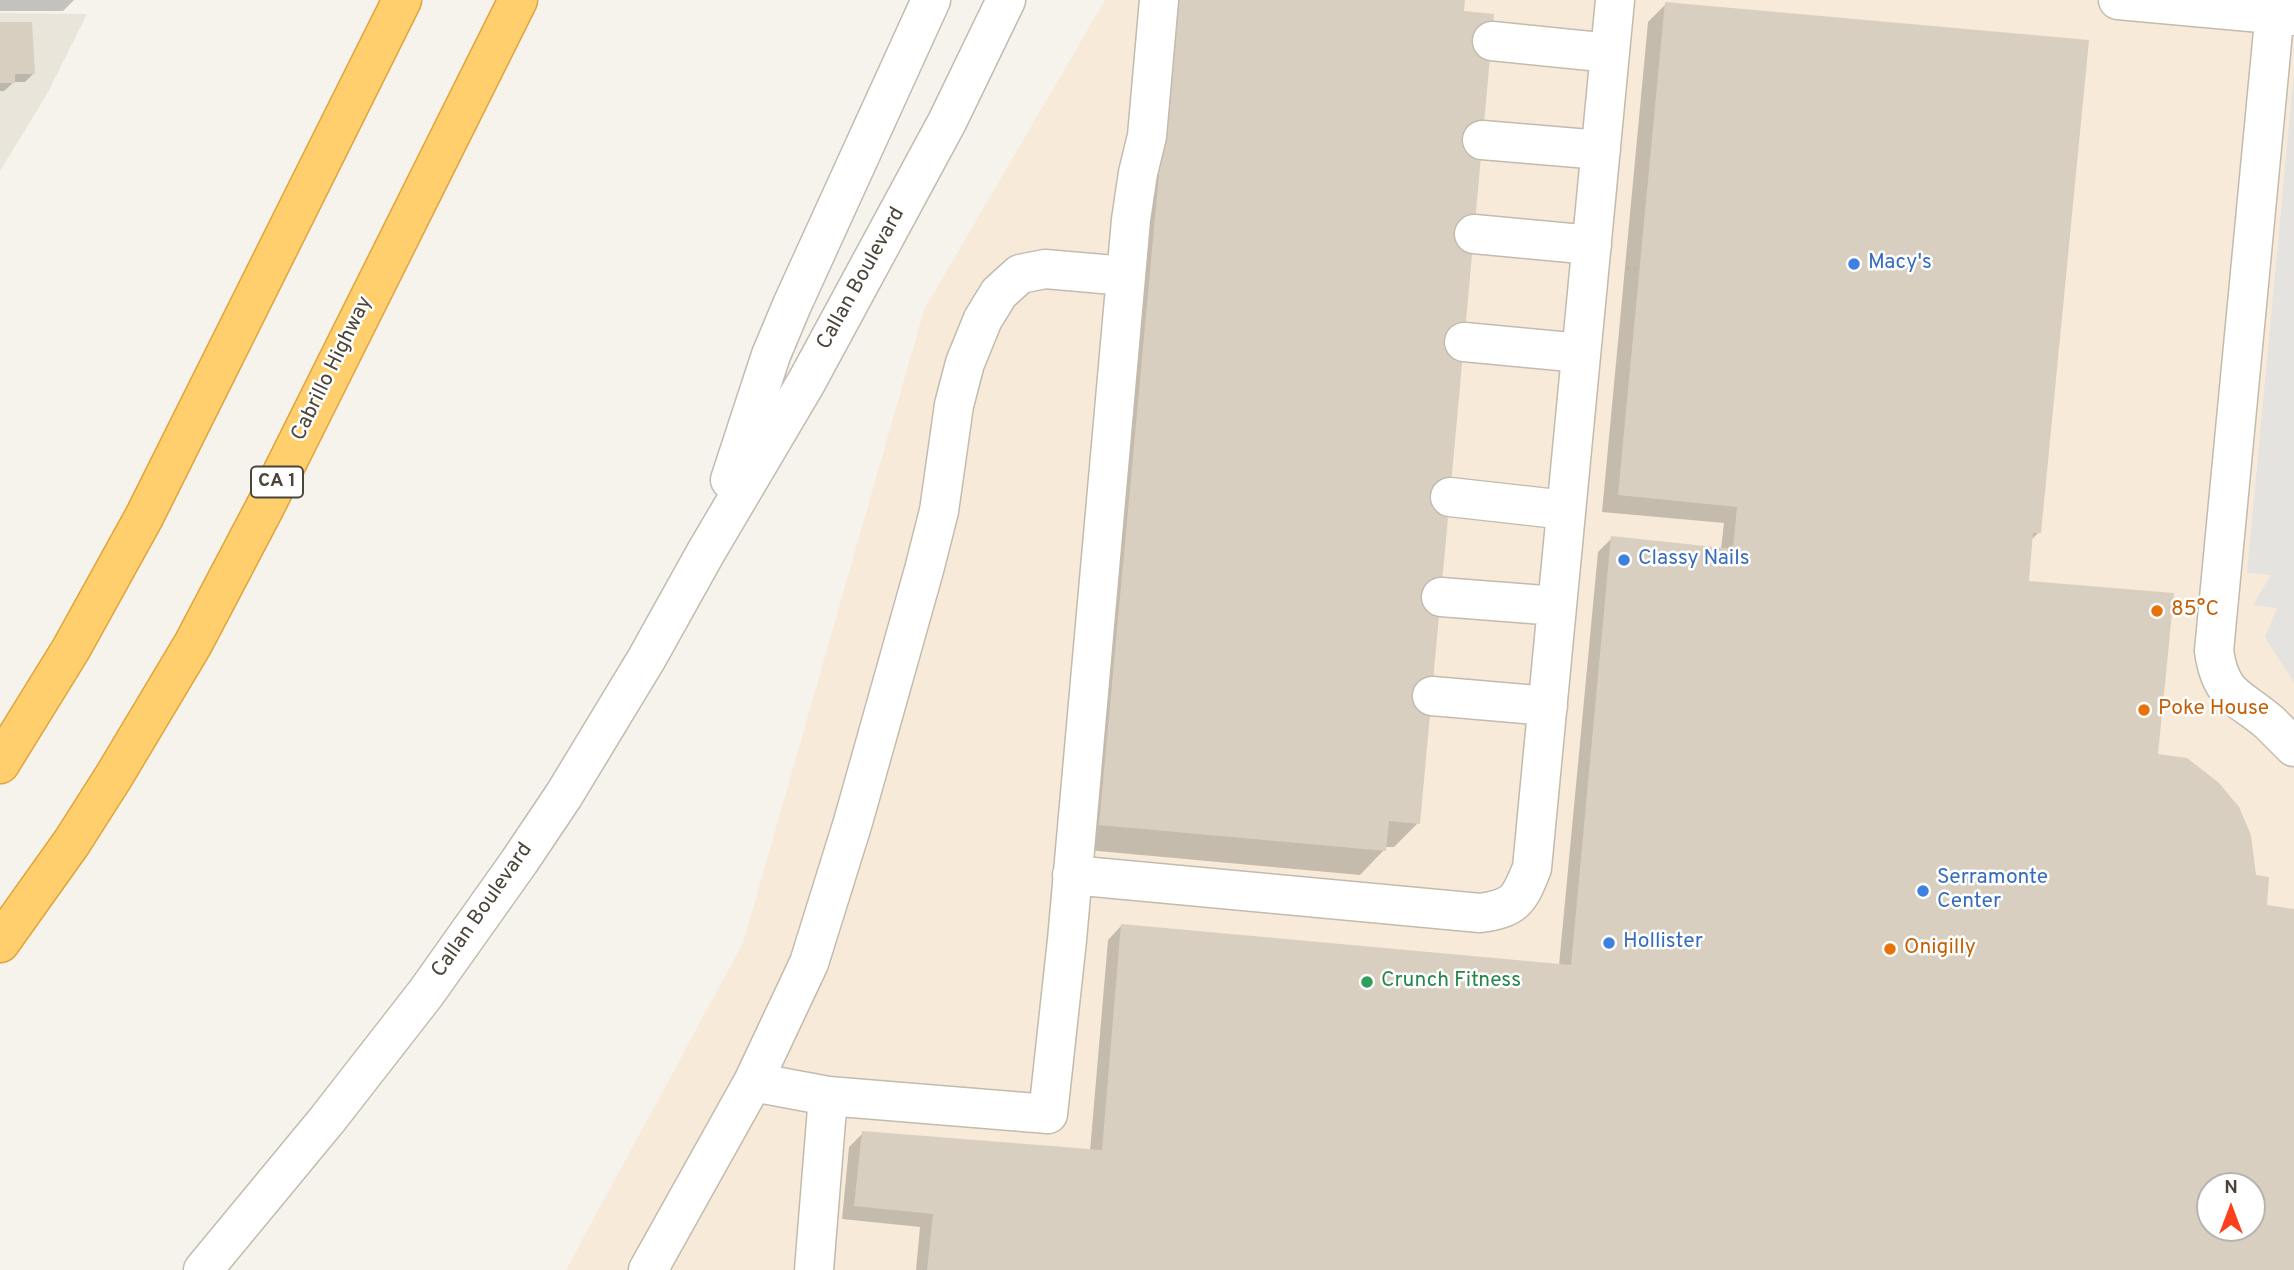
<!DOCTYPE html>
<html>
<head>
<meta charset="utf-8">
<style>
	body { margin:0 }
	#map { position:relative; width:2294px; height:1270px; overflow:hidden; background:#f6f3ec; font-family:Overpass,sans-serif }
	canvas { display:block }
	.north { position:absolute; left:2196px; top:1172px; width:70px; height:70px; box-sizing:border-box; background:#fff; border:2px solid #b7b4b0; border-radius:50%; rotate:0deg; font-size:19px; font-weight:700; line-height:28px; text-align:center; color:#4b4439 }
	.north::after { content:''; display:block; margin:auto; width:24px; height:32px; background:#fc3f1d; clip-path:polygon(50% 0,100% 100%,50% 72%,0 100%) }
</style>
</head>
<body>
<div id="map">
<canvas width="2294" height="1270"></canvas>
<div class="north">N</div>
</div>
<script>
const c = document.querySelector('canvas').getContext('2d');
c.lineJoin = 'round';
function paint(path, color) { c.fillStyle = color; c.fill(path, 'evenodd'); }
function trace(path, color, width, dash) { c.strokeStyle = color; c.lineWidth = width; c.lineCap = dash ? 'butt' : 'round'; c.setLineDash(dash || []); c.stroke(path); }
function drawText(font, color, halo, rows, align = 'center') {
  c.font = font + ' Overpass,sans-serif'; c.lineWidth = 5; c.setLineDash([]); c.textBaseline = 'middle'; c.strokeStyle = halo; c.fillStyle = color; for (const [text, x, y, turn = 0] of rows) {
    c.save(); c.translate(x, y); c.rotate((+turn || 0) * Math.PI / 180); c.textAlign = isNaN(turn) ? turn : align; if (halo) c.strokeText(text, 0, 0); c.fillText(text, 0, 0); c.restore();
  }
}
const residential = new Path2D(`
	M0,13L87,14L47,94L0,171Z`);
const commercial = new Path2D(`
	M1105,0H2294V1270H566L743,943L924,310ZM2210,1186H2252V1228H2210Z`);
const parking = new Path2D(`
	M2294,71V683L2265,637L2277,608L2253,605L2271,575L2247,573Z`);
const shadow = new Path2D(`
	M0,0H74L63,11H0Z
	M1153,0H1463L1418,823L1394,847H1385L1384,850L1360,875L1076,849Z
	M1666,4L2039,532L2030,541L2027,582L2156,756L2254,877L2265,907L2294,910V1270H916L920,1227L842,1219L849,1147L863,1133L1090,1151L1108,940L1121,926L1559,965L1598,552L1612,538L1721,549L1724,523L1602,512L1648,22ZM2210,1186H2252V1228H2210Z
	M0,24L34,73L25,82H14L4,91H0Z`);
const building = new Path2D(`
	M1175,0H1465L1464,11L1494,14L1420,824L1389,821L1386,851L1099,825Z
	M1665,2L2089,40L2041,533H2033L2029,581L2174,593L2158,754L2187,758L2219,783L2239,807L2251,835L2256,875L2269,877L2267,905L2294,909V1270H927L933,1214L854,1206L862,1131L1102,1150L1121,924L1571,965L1611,536L1733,549L1737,507L1618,495ZM2210,1186H2252V1228H2210Z
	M0,22H32L35,74H15V83H0Z`);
const path = new Path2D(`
	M1626,268L1640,269`);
const minor = new Path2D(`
	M2118,0L2294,16
	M2276,0L2214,651C2221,698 2239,696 2270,723C2278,731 2286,739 2294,747
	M1492,41L1610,53
	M1482,140L1601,150
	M1474,234L1592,245
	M1464,342L1581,353
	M730,480L771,355L792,305L931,0
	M1450,497L1566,510
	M1441,597L1557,606
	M1432,696L1548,706
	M1072,875L1480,913C1515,908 1519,901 1532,868L1615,0
	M753,1082L828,1096L1048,1114L1067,940L1131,220L1138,173L1147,136L1159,0
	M203,1270L327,1120L426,993L519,862L564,795L647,658L706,552L807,381L947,122L1006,0
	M648,1270L753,1082L809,963L853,822L924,570L939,511L954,405L965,363L983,319L999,293L1020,274L1045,269L1126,276
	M814,1270L828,1096`);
const highway = new Path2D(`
	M0,764L71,649L144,517L402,0
	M0,943L72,842L114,776L193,644L265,507L518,0`);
const markers = [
	[1854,264,7,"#3f7fe0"],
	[1624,560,7,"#3f7fe0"],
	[2157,611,7,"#e8710a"],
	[2144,710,7,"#e8710a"],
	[1923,891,7,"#3f7fe0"],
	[1609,943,7,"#3f7fe0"],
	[1890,949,7,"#e8710a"],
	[1367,982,7,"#2e9e5b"]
];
const shields = [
	[277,482,52]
];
const shieldNames = [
	["CA 1",277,482]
];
const shopNames = [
	["Macy's",1868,264],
	["Classy Nails",1638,560],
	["Serramonte",1937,879],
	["Center",1937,903],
	["Hollister",1623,943]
];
const streetNames = [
	["Callan Boulevard",862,279,-61],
	["Cabrillo Highway",333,369,-64],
	["Callan Boulevard",483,911,-55]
];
const foodNames = [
	["85°C",2171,611],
	["Poke House",2158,710],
	["Onigilly",1904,949]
];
const leisureNames = [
	["Crunch Fitness",1381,982]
];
paint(residential, '#eae5da');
paint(commercial, '#f7ead8');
paint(parking, '#e5e3e0');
paint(shadow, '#0003');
paint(building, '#d8cfc1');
trace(minor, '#c2bbae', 41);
trace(highway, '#e0a43c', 41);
trace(path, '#c4b79f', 4.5, [3.5, 3.5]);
trace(minor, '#fff', 38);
trace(highway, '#ffcf6e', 38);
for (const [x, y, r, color] of markers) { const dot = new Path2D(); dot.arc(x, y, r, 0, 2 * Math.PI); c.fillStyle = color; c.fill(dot); trace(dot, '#fff', 2.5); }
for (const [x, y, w] of shields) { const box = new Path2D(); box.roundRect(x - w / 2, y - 15.5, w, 31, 5); c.fillStyle = '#fff'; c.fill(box); trace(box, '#4b4439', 2); }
drawText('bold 19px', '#4b4439', null, shieldNames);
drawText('21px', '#366cbe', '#fff', shopNames, 'left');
drawText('21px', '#4b4439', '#fff', streetNames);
drawText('21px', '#c56008', '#fff', foodNames, 'left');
drawText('21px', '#27864d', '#fff', leisureNames, 'left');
</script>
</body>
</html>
